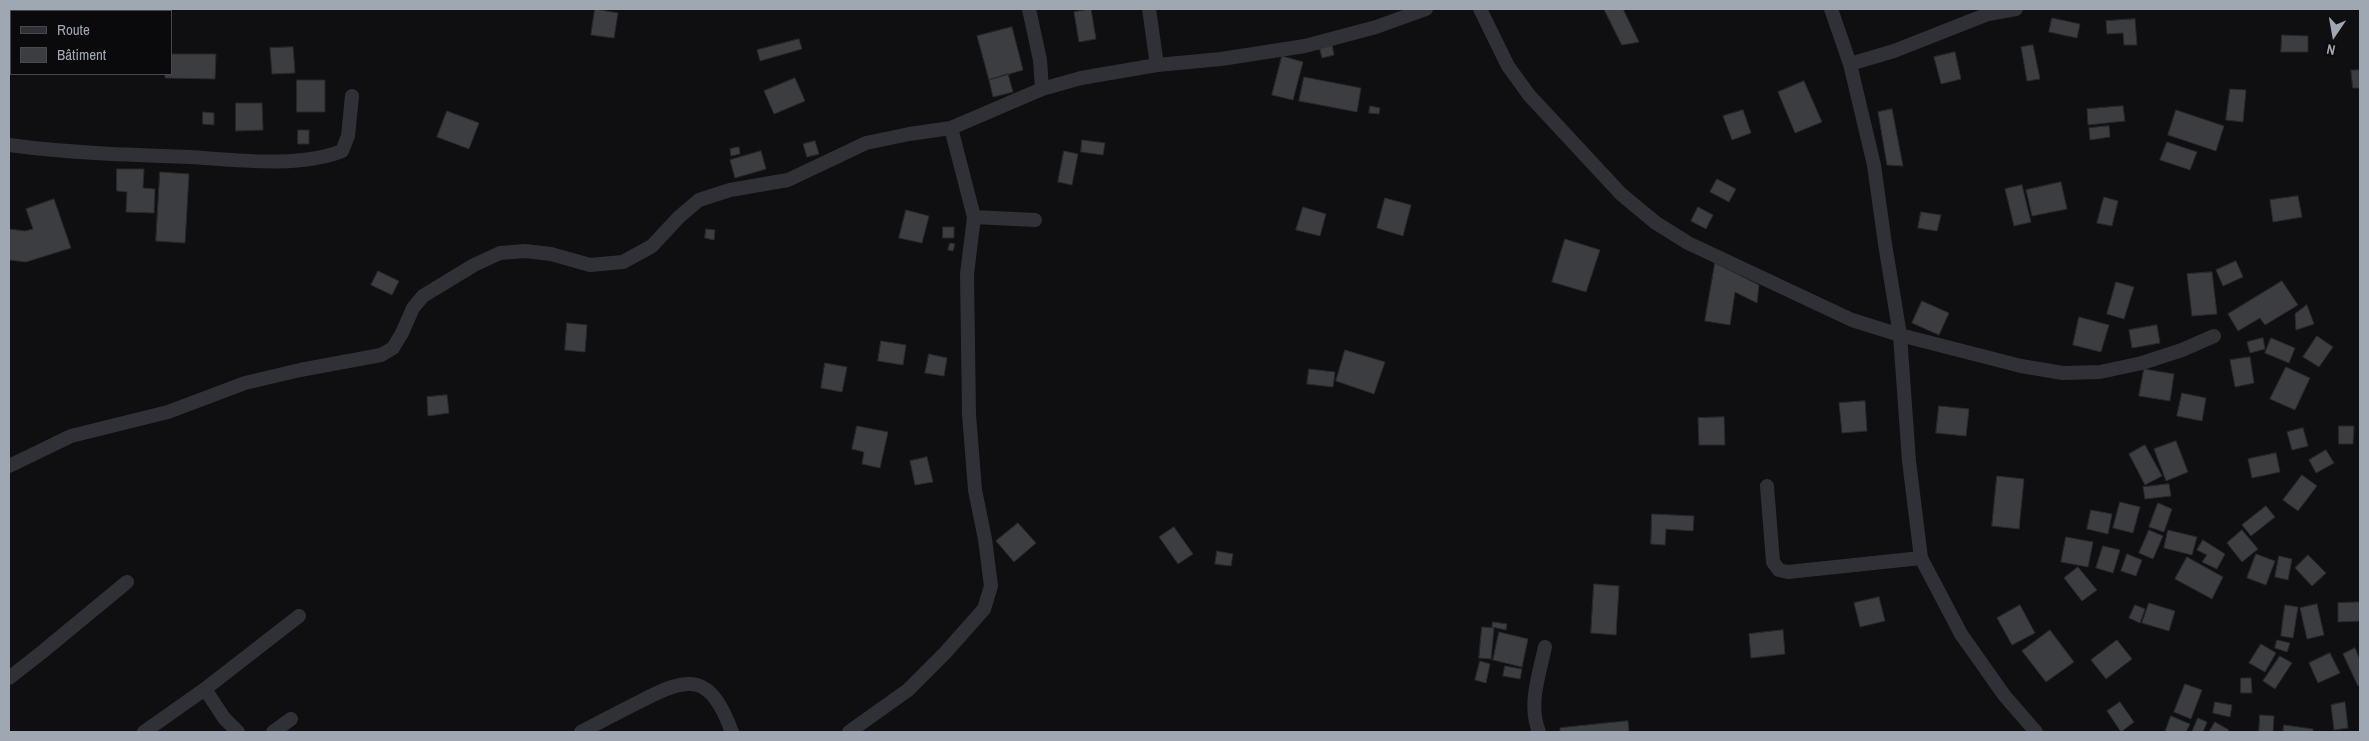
<!DOCTYPE html>
<html>
<head>
<meta charset="utf-8">
<style>
	body { margin:0 }
	#map { position:relative; width:2369px; height:741px; overflow:hidden; background:#0f0f11; font-family:"Archivo Narrow",sans-serif }
	canvas { display:block }
	.frame { position:absolute; inset:0; border:10px solid #9fa7b3; pointer-events:none }
	.legend { position:absolute; left:10px; top:10px; width:162px; height:65px; box-sizing:border-box; background:#0a0a0c; border:1px solid #46494f; margin:0; padding:6px 9px; list-style:none; font-size:15px; color:#9fa7b3 }
	.legend li { display:flex; align-items:center; gap:10px; height:25px }
	.legend b { width:25px; border:1px solid #46494f }
	.north { position:absolute; left:2309px; top:10px; width:50px; height:50px; -webkit-text-stroke:4px #0a0a0c; paint-order:stroke; rotate:192deg; font-size:14px; font-weight:700; line-height:20px; text-align:center; color:#9fa7b3 }
	.north::after { content:''; display:block; margin:auto; width:18px; height:22px; background:#9fa7b3; clip-path:polygon(50% 0,100% 100%,50% 72%,0 100%) }
</style>
</head>
<body>
<div id="map">
<canvas width="2369" height="741"></canvas>
<div class="frame"></div>
<ul class="legend">
<li><b style="height:6px;background:#303136"></b>Route</li>
<li><b style="height:14px;background:#3b3d41"></b>Bâtiment</li>
</ul>
<div class="north">N</div>
</div>
<script>
const c = document.querySelector('canvas').getContext('2d');
c.lineJoin = 'round';
function paint(path, color) { c.fillStyle = color; c.fill(path, 'evenodd'); }
function trace(path, color, width, dash) { c.strokeStyle = color; c.lineWidth = width; c.lineCap = dash ? 'butt' : 'round'; c.setLineDash(dash || []); c.stroke(path); }
const building = new Path2D(`
	M9,9H16V11H11V25H9Z
	M595,9L618,13L614,38L591,35Z
	M1091,9L1096,39L1079,42L1074,12Z
	M1604,9H1623L1639,42L1622,45Z
	M2052,18L2080,24L2077,38L2049,32Z
	M2135,19L2137,45H2124L2123,33L2107,34L2106,21Z
	M1012,27L1023,70L989,80L977,36Z
	M2282,35L2308,36V52H2281Z
	M799,39L802,49L760,61L757,50Z
	M1331,39L1334,55L1322,58L1318,42Z
	M2033,45L2040,79L2027,81L2021,47Z
	M293,47L295,73L272,74L270,48Z
	M1955,52L1961,79L1941,84L1934,57Z
	M171,54H216L215,79L165,78V74H171Z
	M1282,56L1303,62L1293,100L1272,95Z
	M2351,70H2360V88H2353Z
	M1008,74L1013,92L993,97L989,80Z
	M1304,77L1361,88L1357,112L1299,101Z
	M795,78L805,101L774,114L764,91Z
	M297,80H325V112H297Z
	M1804,81L1822,122L1795,133L1778,92Z
	M2230,89L2246,90L2243,122L2226,120Z
	M236,103H262L263,130L236,131Z
	M1370,106L1380,108L1379,114L1369,113Z
	M2123,106L2125,121L2088,125L2087,109Z
	M1892,109L1903,166L1887,165L1878,112Z
	M1743,110L1751,133L1732,140L1723,116Z
	M2176,110L2224,126L2216,151L2168,135Z
	M447,111L479,123L469,149L437,137Z
	M203,112L214,113V125L203,124Z
	M2109,126L2110,137L2090,140L2089,128Z
	M298,130H309V144H298Z
	M1082,140L1105,143L1103,155L1081,152Z
	M815,141L819,154L807,157L803,144Z
	M2167,142L2197,152L2190,170L2160,160Z
	M739,147L740,154L731,156L730,149Z
	M761,151L766,169L735,178L730,160Z
	M1064,151L1078,154L1072,185L1058,182Z
	M117,169H144L143,188L155,189L154,213L126,212L127,192L117,191Z
	M160,172L189,174L185,243L156,241Z
	M1717,179L1736,189L1729,202L1710,192Z
	M2061,182L2067,209L2032,216L2026,190Z
	M2022,185L2031,222L2014,226L2005,189Z
	M2298,196L2302,217L2273,222L2270,200Z
	M2104,197L2118,201L2112,226L2097,223Z
	M1385,198L1411,205L1403,236L1377,228Z
	M54,199L71,248L26,262L9,260V229L25,231L33,229L26,209Z
	M1303,207L1326,214L1320,236L1296,230Z
	M1698,207L1713,215L1706,229L1691,221Z
	M906,210L929,216L922,243L899,238Z
	M1921,212L1941,215L1937,231L1918,228Z
	M943,227H954V238H943Z
	M706,229L715,230L714,240L705,238Z
	M1565,239L1600,250L1586,292L1552,282Z
	M950,243L955,244L953,251L948,250Z
	M2236,261L2243,277L2223,286L2216,270Z
	M1715,263L1759,285L1757,303L1735,292L1730,325L1705,321Z
	M378,271L399,281L392,295L371,285Z
	M2212,272L2217,314L2192,316L2187,274Z
	M2282,281L2298,305L2265,325L2260,318L2238,331L2228,314Z
	M2116,282L2134,287L2124,319L2107,314Z
	M1922,301L1949,313L1939,335L1912,323Z
	M2307,305L2314,324L2296,330L2295,314Z
	M2079,317L2109,325L2101,352L2073,345Z
	M567,323L587,325L585,352L565,350Z
	M2157,325L2160,343L2132,348L2129,330Z
	M2317,336L2333,347L2319,367L2303,357Z
	M2263,338L2265,349L2250,353L2247,342Z
	M2271,338L2295,348L2289,363L2265,353Z
	M881,341L906,345L903,365L878,361Z
	M1345,350L1385,362L1374,394L1336,381Z
	M929,354L947,358L944,376L925,373Z
	M2250,357L2254,383L2235,387L2230,360Z
	M825,363L847,367L842,392L821,388Z
	M2286,367L2310,378L2295,410L2270,399Z
	M1309,369L1335,372L1333,387L1307,384Z
	M2144,369L2174,374L2170,401L2139,396Z
	M2182,393L2206,398L2202,421L2177,416Z
	M447,395L449,413L428,416L427,397Z
	M1865,401L1867,431L1842,433L1839,403Z
	M1939,406L1969,409L1966,436L1936,433Z
	M1724,417L1725,445H1699L1698,418Z
	M857,426L888,432L880,468L862,464L864,452L852,449Z
	M2339,426H2354L2353,444H2339Z
	M2303,428L2308,446L2292,450L2287,432Z
	M2176,441L2188,472L2166,481L2154,449Z
	M2145,445L2162,476L2145,485L2129,454Z
	M2326,450L2334,463L2316,473L2309,460Z
	M2276,453L2280,472L2252,478L2248,459Z
	M927,457L933,482L915,485L910,461Z
	M2302,475L2317,486L2298,511L2283,500Z
	M1997,476L2024,479L2019,529L1992,526Z
	M2169,484L2171,496L2145,499L2143,487Z
	M2120,502L2140,507L2133,533L2113,528Z
	M2158,503L2172,509L2164,532L2149,527Z
	M2266,506L2275,517L2251,536L2242,525Z
	M2091,510L2112,514L2108,534L2087,529Z
	M1652,514L1694,516L1693,531L1666,529L1665,545L1651,544Z
	M1018,523L1036,543L1014,562L996,541Z
	M1174,527L1193,554L1178,564L1159,537Z
	M2149,530L2163,536L2153,559L2139,553Z
	M2168,530L2197,537L2192,555L2164,548Z
	M2242,530L2258,549L2242,562L2227,543Z
	M2066,537L2093,542L2088,567L2061,562Z
	M2203,540L2225,554L2217,569L2202,562L2207,555L2197,550Z
	M2103,546L2120,550L2113,573L2096,568Z
	M1217,551L1233,554L1231,566L1215,564Z
	M2127,554L2142,560L2136,576L2121,571Z
	M2256,554L2275,561L2266,585L2247,578Z
	M2308,555L2326,573L2312,586L2295,568Z
	M2279,556L2292,559L2288,580L2275,577Z
	M2187,557L2223,577L2212,599L2175,579Z
	M2078,567L2097,590L2082,601L2064,578Z
	M1594,584L1619,586L1616,635L1591,633Z
	M1879,597L1885,621L1860,627L1854,603Z
	M2360,602V621L2338,622V603Z
	M2149,603L2175,611L2169,631L2142,623Z
	M2317,604L2324,635L2307,639L2300,608Z
	M2020,605L2035,633L2012,645L1997,618Z
	M2135,605L2145,609L2140,623L2129,618Z
	M2285,605L2298,607L2293,638L2281,636Z
	M1493,622L1507,624L1506,630L1492,627Z
	M1482,627L1494,628L1491,659L1479,658Z
	M1783,630L1785,654L1751,658L1749,634Z
	M2050,630L2074,662L2046,682L2022,651Z
	M1499,632L1528,639L1522,667L1493,660Z
	M2117,640L2132,659L2106,679L2091,660Z
	M2277,640L2290,643L2287,652L2275,648Z
	M2261,644L2276,653L2265,672L2249,663Z
	M2355,648L2360,660V685L2358,686L2343,654Z
	M2330,653L2340,673L2318,683L2309,663Z
	M2280,656L2292,663L2275,689L2263,681Z
	M1480,661L1490,664L1486,683L1475,680Z
	M1505,666L1522,669L1520,679L1503,676Z
	M2241,678H2251L2252,693H2241Z
	M2185,684L2202,690L2191,719L2174,712Z
	M2120,702L2134,722L2121,732L2107,711Z
	M2215,702L2232,705L2230,717L2213,713Z
	M2345,702L2348,728L2334,730L2331,705Z
	M2260,715L2274,716L2273,732H2259Z
	M2171,716L2190,724L2186,732H2165Z
	M2198,718L2207,722L2203,732H2192Z
	M1628,721L1629,732H1560V728Z
	M2215,722L2229,730L2227,732H2209Z
	M2284,725L2313,729V732H2283Z`);
const minor = new Path2D(`
	M1029,9L1040,60L1042,89
	M1149,9L1157,65
	M1480,9L1508,66L1529,95L1621,194L1656,223L1688,243L1852,320L1900,335L2021,366L2063,373L2100,372L2142,363L2182,350L2214,336
	M1831,9L1850,64L1874,165L1885,244L1900,335L1909,461L1921,558L1961,634L2004,695L2036,732
	M1850,64L1894,51L1988,14L2016,9
	M9,145C69,153 130,155 191,157C236,160 300,168 342,151L348,136L352,96
	M974,217L1035,220
	M9,466L71,436L168,412L245,383L300,370L381,355L393,348L402,333L413,308L423,296L474,265L500,253L525,251L551,254L590,265L623,262L652,246L679,217L699,200L730,190L788,180L866,143L909,134L951,128L1042,89L1081,78L1157,65L1221,59L1305,46L1376,27L1426,9
	M1767,486L1773,562L1779,570L1788,572L1921,558
	M9,678L41,653L127,582
	M205,689L224,718L238,732
	M144,732L205,689L299,616
	M273,732L291,719
	M581,732C600,722 619,712 639,702C690,675 710,673 732,732
	M849,732L908,690L945,653L984,609L991,586L985,539L975,490L969,414L967,274L974,217L951,128
	M1539,732C1528,705 1539,675 1545,647`);
paint(building, '#3b3d41');
trace(building, '#29292d', 1);
trace(minor, '#303136', 14);
</script>
</body>
</html>
